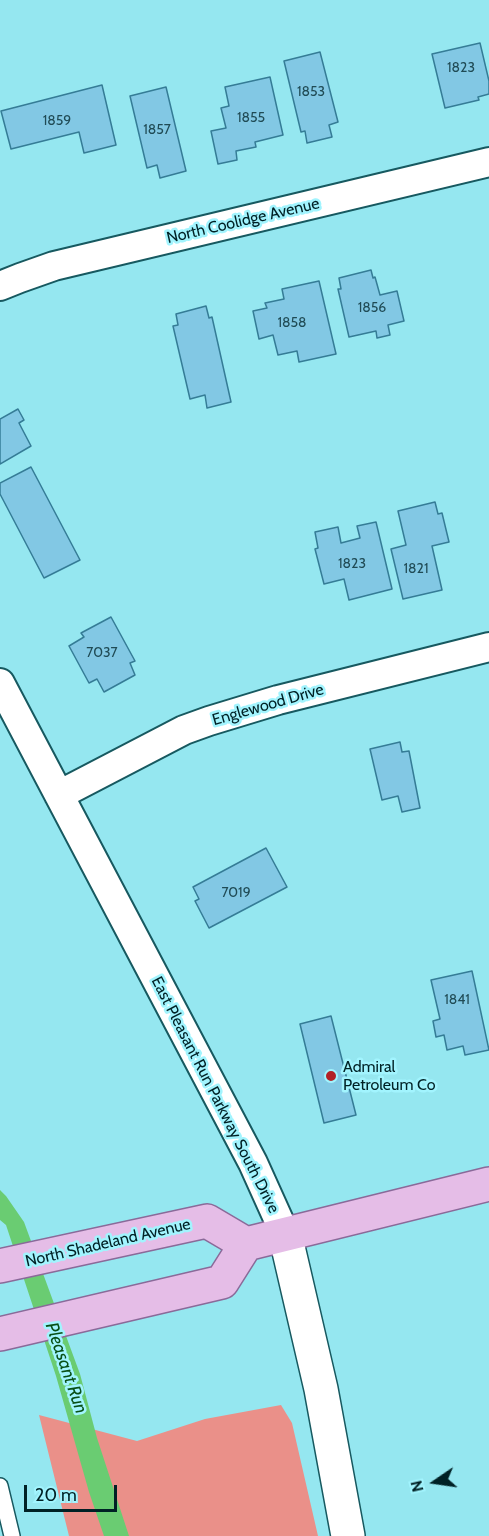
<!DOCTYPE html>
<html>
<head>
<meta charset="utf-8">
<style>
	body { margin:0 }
	#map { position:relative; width:489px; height:1536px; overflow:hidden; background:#95e7f0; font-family:Cabin,sans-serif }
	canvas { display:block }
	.north { position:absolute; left:405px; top:1452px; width:60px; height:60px; -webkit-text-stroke:4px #a2f4fe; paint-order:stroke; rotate:257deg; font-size:16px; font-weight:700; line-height:24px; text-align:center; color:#002125 }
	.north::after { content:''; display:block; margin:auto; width:21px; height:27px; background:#002125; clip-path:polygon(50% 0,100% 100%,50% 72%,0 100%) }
	.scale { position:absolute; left:24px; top:1485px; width:93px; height:27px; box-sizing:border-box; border:3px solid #002125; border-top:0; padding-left:8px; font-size:18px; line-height:21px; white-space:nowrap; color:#002125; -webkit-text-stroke:4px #a2f4fe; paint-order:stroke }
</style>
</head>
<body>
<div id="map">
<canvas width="489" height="1536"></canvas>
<div class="north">N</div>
<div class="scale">20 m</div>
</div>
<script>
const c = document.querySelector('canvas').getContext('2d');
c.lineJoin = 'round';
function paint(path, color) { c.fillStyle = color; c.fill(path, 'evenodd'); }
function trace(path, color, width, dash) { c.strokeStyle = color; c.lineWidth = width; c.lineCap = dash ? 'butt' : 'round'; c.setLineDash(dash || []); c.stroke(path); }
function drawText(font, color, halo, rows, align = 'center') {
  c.font = font + ' Cabin,sans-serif'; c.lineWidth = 5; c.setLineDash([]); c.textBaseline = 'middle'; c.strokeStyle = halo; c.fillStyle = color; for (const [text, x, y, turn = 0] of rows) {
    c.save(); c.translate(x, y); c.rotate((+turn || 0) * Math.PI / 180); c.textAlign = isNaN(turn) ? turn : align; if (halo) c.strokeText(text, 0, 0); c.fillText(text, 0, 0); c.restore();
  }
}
const green = new Path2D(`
	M281,1405L292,1423L318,1536H69L39,1415L137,1441L205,1419Z`);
const water = new Path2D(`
	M0,1190L6,1196L24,1222L80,1374L97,1438L129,1536H104L89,1492L56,1376L6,1225L0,1220Z`);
const building = new Path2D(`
	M480,43L489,81V94L478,97L479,100L445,108L432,54Z
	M320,52L338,122L329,125L332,137L307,143L305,131L301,132L284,61Z
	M270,77L283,135L255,142L256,147L236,151L237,160L218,164L211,131L226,128L221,108L229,106L225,87Z
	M102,85L116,145L84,153L79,132L11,149L1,111Z
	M166,87L186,171L160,178L157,165L147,168L130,96Z
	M371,270L373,278L375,277L380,295L397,291L404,321L388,325L390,335L377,338L376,331L349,337L338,289H341L339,278Z
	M319,281L336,354L299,362L297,351L278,355L273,335L259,339L253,311L267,308L265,303L284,299L282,289Z
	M206,306L209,318L212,317L231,402L207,408L205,395L190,399L173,326L178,325L176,314Z
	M18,409L24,420L19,423L31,446L0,464V419Z
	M31,467L80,560L44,578L0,494V483Z
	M435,502L438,514L442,513L449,542L432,546L442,590L403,599L391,549L406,545L398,511Z
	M376,522L392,589L349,600L344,579L324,584L315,549L318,548L315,532L338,527L341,543L360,538L357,526Z
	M111,617L135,661L130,663L135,675L104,692L97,679L89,683L69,646L84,637L81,633Z
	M400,742L402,752L409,751L420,808L402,812L398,796L382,800L370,749Z
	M266,848L287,887L209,928L195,901L199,899L193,887Z
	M472,971L489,1050L465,1055L463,1046L447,1050L444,1035L436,1037L433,1021L440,1019L431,980Z
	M331,1016L356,1115L324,1123L300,1024Z`);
const lane = new Path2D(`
	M0,1486L12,1536`);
const street = new Path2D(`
	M0,286L20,278L54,266L489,162
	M0,683L253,1163L285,1234
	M59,795L184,730L209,721L278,700L489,647`);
const secondary = new Path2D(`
	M285,1234L321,1389L348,1536`);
const primary = new Path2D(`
	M0,1266L207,1221L246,1244
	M0,1334L222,1282L246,1244L489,1184`);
const markers = [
	[331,1076,6,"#b22126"]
];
const numberNames = [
	["1823",461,68],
	["1853",311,92],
	["1855",251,118],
	["1859",57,121],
	["1857",157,130],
	["1856",372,308],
	["1858",292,323],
	["1823",352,564],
	["1821",416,569],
	["7037",102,653],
	["7019",236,893],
	["1841",457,1000]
];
const streetNames = [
	["North Coolidge Avenue",243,221,-13],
	["Englewood Drive",268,705,-16],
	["East Pleasant Run Parkway South Drive",215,1095,63],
	["North Shadeland Avenue",108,1243,-13]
];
const poiNames = [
	["Admiral",343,1067],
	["Petroleum Co",343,1085]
];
const waterNames = [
	["Pleasant Run",66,1368,71]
];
paint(green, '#ea9089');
paint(water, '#6acc72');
paint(building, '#82c8e4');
trace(building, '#357c96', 1.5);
trace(lane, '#175960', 18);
trace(street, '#175960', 32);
trace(secondary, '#175960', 36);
trace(primary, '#8a6a99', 36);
trace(lane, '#fff', 15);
trace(street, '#fff', 28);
trace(secondary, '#fff', 33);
trace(primary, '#e5bde7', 33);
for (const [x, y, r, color] of markers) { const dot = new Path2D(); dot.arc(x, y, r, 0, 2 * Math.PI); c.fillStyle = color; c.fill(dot); trace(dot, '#a2f4fe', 2); }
drawText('14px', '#204b55', null, numberNames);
drawText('16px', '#002125', '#a2f4fe', streetNames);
drawText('16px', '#002125', '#a2f4fe', poiNames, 'left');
drawText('italic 18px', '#085016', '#a2f4fe', waterNames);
</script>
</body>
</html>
